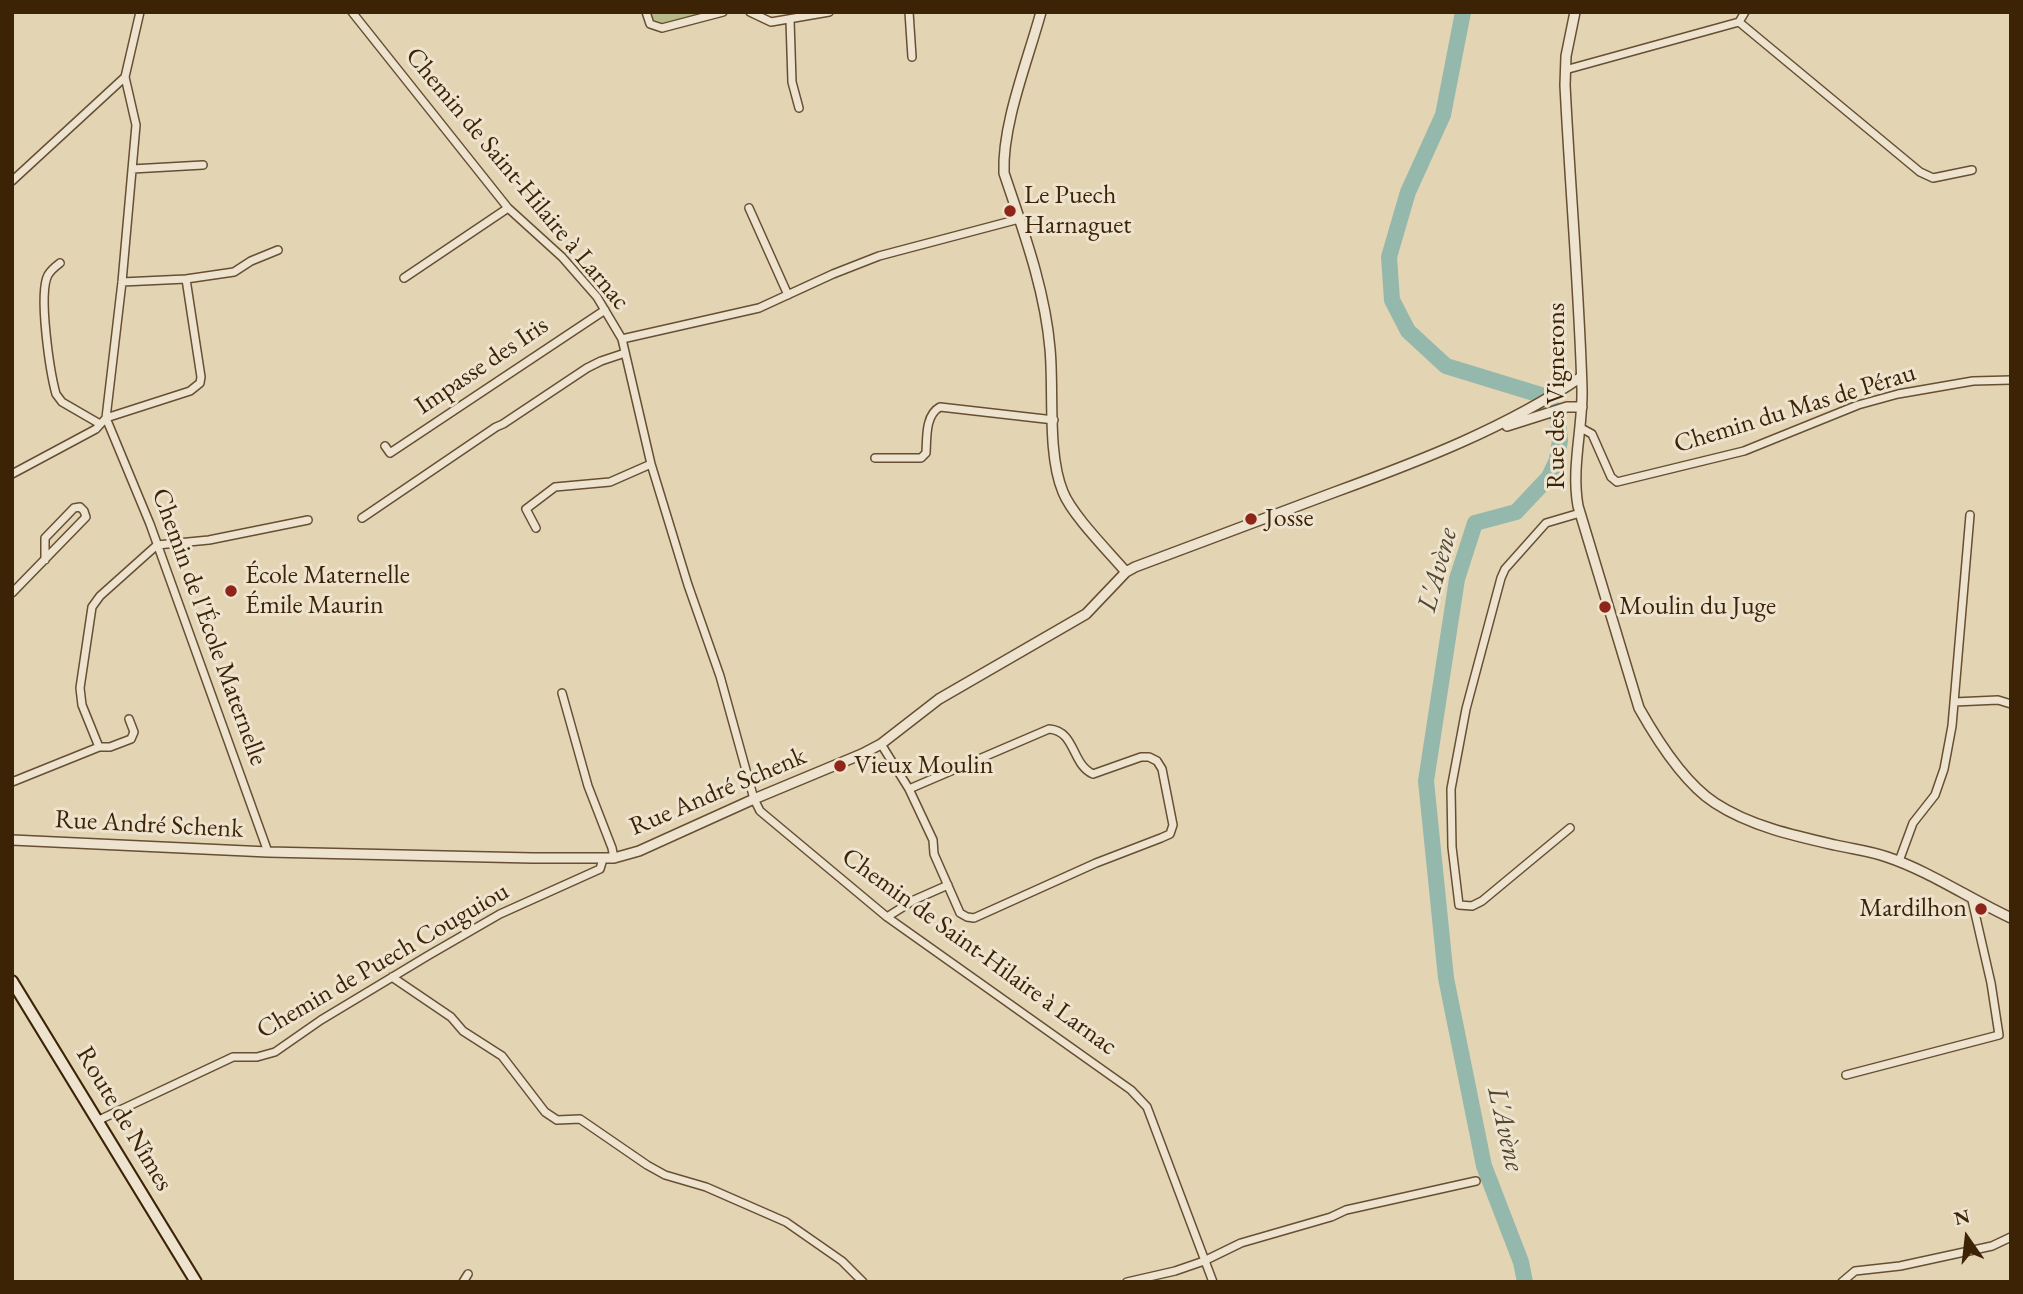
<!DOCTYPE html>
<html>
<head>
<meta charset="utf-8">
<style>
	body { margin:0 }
	#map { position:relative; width:2023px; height:1294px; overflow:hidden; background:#e3d4b4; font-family:"EB Garamond",serif }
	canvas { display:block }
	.frame { position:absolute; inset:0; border:14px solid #3c2306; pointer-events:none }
	.north { position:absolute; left:1932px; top:1203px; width:70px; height:70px; -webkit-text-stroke:5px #ede3ce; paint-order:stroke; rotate:346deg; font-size:19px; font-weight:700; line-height:28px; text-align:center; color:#3c2306 }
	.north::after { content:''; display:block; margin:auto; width:24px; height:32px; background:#3c2306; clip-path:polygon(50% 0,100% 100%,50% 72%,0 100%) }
</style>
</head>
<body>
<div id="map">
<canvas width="2023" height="1294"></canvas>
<div class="frame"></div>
<div class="north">N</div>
</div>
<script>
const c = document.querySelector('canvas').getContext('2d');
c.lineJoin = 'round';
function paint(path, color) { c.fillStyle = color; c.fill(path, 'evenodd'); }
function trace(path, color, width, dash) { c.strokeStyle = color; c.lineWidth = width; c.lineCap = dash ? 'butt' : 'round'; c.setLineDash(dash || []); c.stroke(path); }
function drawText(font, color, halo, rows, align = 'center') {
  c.font = font + ' "EB Garamond",serif'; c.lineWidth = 6; c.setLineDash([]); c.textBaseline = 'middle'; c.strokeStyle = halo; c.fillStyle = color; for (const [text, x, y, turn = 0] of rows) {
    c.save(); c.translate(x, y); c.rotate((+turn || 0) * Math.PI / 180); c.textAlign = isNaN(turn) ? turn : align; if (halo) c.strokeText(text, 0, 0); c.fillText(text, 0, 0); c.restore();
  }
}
const green = new Path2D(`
	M650,12H715L666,24L653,19Z`);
const river = new Path2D(`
	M1463,12L1443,115L1408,192L1389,257L1392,300L1408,331L1446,366L1544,396L1557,414L1560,440L1557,460L1549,477L1516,512L1475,523L1457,579L1426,781L1446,978L1484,1166L1521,1262L1525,1282`);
const minor = new Path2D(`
	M352,12L508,208L562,257L597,297L622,339L651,464L688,585L720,676L754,799L760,811L887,917L1131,1090L1147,1107L1213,1282
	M646,12L650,24L662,28L723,12
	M750,12L771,22L829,12
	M909,12L912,57
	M790,20L792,82L799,108
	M1739,22L1920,172L1933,178L1972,170
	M1565,70L1739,22L1745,12
	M132,169L203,165
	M12,181L125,77
	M749,208L788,295
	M60,263C56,266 51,270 48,275C38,294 50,372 56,394L62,402L100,424
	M404,278L508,208
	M186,279L201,377L200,383L190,391L106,418L150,524L268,852
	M122,282L186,279L234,272L251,261L278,250
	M622,339L759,308L833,274L879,256L1019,219
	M1581,428L1592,434L1611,477L1617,482L1744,451L1858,405L1898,394L1973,381L2011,380
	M385,446L390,453L605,310
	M875,458H921L926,453C927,438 925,415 940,407L1054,420
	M12,474L96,429L106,418L122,282L136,125L125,77L140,12
	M362,518L496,427L503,424L587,368L601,361L625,353
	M536,528L526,509L555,487L610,482L651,464
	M157,545L209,540L308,520
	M12,593L86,517L84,511L80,507L74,508L45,538V560
	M562,693L588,786L612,848L614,858
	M1954,702L1998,700L2011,704
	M881,744L909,789L933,840L934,854L960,913L967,917L974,918L1096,863L1161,838L1170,834L1173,825L1162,769L1157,761L1149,757H1141L1093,774C1071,764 1076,731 1049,729L909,789
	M99,747L82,705L80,688L92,607L100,596L157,545
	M12,782L99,747H110L131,739L134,732L129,719
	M1570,828L1482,901L1472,906L1459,905L1452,847L1451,789L1466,709L1501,578L1505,569L1546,523L1580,513
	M1899,861L1913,823L1935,795L1944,769L1952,726L1970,515
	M887,917L914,900L948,885
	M392,977L451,1017L463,1031L502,1056L545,1112L557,1120L580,1119L647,1165L665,1175L706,1187L786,1222L842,1261L863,1282
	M1846,1075L1999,1035L1991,983L1972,900
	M99,1120L233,1057H257L275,1052L321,1020L429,955L500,914L600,869L603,859
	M463,1282L468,1274
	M1127,1282L1175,1271L1204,1261L1241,1243L1331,1217L1346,1210L1476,1181
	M1842,1282L1855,1271L1900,1266L1992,1246L2011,1237`);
const tertiary = new Path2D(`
	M1041,12C1028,60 1002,124 1004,173C1023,230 1045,289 1050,349C1054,391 1047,454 1063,492C1072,515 1109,552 1126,572
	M1575,12L1566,56L1565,85C1570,186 1579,288 1582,389C1583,428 1571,467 1578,506L1639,708C1657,740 1684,783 1715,803C1750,826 1795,836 1835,845C1852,849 1870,851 1887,857C1929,871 1970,899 2011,918
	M1507,426L1567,407H1582
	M12,840L268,852L532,858H614L639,851L754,799L862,754L881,744L939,699L1086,614L1126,572L1135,567C1201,542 1268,517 1335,492C1420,461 1506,428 1581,377`);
const secondary = new Path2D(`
	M12,981L196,1282`);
const markers = [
	[1010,211,7,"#8f2418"],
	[1251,519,7,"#8f2418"],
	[231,591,7,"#8f2418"],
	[1605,607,7,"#8f2418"],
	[840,766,7,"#8f2418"],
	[1981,909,7,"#8f2418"]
];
const streetNames = [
	["Chemin de Saint-Hilaire à Larnac",517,179,50],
	["Impasse des Iris",482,366,-34],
	["Rue des Vignerons",1557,396,-90],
	["Chemin du Mas de Pérau",1795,409,-17],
	["Chemin de l'École Maternelle",209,627,70],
	["Rue André Schenk",718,792,-23],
	["Rue André Schenk",149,825,3],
	["Chemin de Saint-Hilaire à Larnac",979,952,36],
	["Chemin de Puech Couguiou",383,961,-30],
	["Route de Nîmes",124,1119,59]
];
const poiNames = [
	["Le Puech",1024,196],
	["Harnaguet",1024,226],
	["Josse",1265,519],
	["École Maternelle",245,576],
	["Émile Maurin",245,606],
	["Moulin du Juge",1619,607],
	["Vieux Moulin",854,766],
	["Mardilhon",1967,909,"right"]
];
const waterNames = [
	["L'Avène",1438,570,-75],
	["L'Avène",1505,1129,77]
];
paint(green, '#b6bc8b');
trace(river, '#95b8ac', 16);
trace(minor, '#664f32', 10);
trace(tertiary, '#664f32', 12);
trace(secondary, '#3c2306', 14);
trace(minor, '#ede3ce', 7);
trace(tertiary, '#ede3ce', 9);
trace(secondary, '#ede3ce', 10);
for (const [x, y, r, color] of markers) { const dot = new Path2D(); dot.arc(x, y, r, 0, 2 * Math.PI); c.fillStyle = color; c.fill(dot); trace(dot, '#ede3ce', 2.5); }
drawText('26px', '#3c2306', '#ede3ce', streetNames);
drawText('26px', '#3c2306', '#ede3ce', poiNames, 'left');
drawText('italic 28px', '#524830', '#ede3ce', waterNames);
</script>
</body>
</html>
